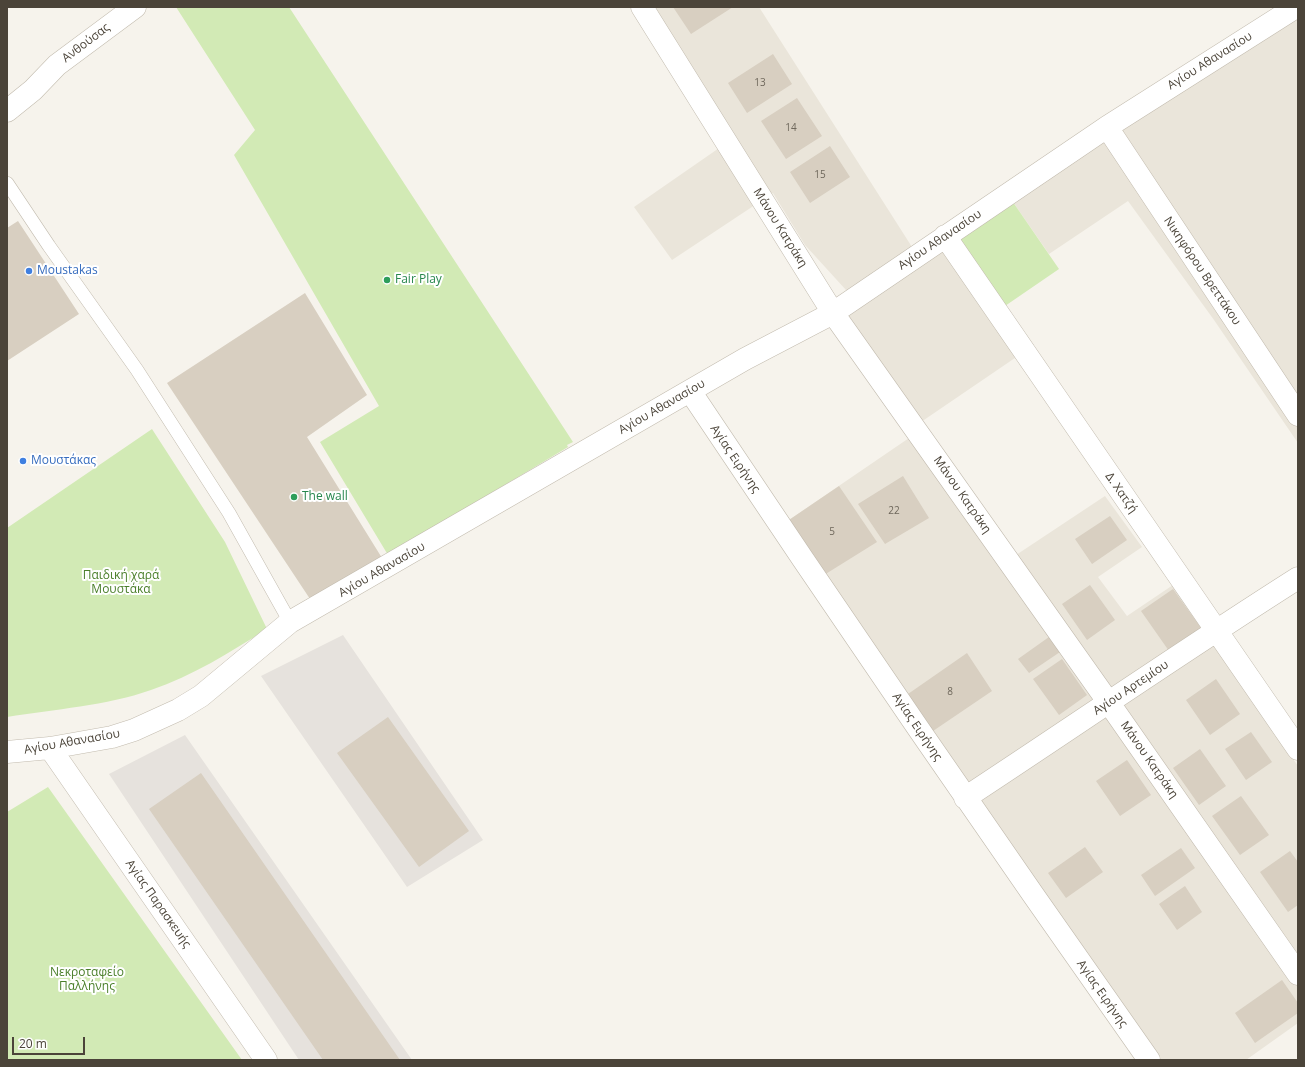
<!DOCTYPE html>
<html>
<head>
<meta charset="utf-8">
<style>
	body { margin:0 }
	#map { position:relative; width:1305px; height:1067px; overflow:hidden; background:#f6f3ec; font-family:"Open Sans",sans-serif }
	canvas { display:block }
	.frame { position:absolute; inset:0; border:8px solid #4b4439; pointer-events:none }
	.scale { position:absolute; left:12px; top:1037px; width:73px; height:18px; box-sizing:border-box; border:2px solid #4b4439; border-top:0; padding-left:5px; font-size:12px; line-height:14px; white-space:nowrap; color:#4b4439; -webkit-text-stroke:3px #fff; paint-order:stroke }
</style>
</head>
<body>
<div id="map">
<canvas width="1305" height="1067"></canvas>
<div class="frame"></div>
<div class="scale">20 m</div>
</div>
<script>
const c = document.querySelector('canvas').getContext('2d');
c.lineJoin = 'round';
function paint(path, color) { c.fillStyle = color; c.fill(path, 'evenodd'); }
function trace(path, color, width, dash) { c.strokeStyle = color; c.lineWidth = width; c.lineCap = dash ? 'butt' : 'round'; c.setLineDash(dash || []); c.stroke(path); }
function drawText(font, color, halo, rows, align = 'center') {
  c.font = font + ' "Open Sans",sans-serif'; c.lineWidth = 4; c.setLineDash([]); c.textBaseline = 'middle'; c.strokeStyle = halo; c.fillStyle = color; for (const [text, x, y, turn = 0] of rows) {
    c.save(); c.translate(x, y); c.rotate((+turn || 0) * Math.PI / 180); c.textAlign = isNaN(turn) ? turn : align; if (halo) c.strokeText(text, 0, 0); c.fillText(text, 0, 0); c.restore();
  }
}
const residential = new Path2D(`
	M654,7H759L912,247L946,227L1034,345L921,422L846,315L857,308L846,290L805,245L773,193L672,260L634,207L735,137Z
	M1298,7V443L1214,320L1128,201L1049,254L1004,189Z
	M912,436L1001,565L1105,496L1142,547L1098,577L1127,616L1173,585L1298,766V1023L1246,1060H1160L908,694L786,522Z`);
const industrial = new Path2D(`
	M343,635L483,840L407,887L261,676Z
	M185,735L412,1060H299L109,774Z`);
const green = new Path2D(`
	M176,7H289L573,442L567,445L568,447L388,555L320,442L379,406L234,155L255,130Z
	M1004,189L1059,269L1005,306L946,227Z
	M152,429L225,542L267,629C230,652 193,676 151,690C106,706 55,709 7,717V528Z
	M48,787L242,1060H7V812Z`);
const building = new Path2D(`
	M673,7H733L691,34Z
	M773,54L792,84L747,113L728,83Z
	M797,98L822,136L786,159L761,121Z
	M830,146L850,177L810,203L790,172Z
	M18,221L79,314L7,361V228Z
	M305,293L367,395L307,437L382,558L312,602L167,383Z
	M903,476L929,518L885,544L858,504Z
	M839,486L877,542L824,575L786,522Z
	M1110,516L1127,540L1092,564L1075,539Z
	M1090,585L1115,620L1087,640L1062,604Z
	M1173,589L1201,628L1169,651L1141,611Z
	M1049,637L1060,652L1029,673L1018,659Z
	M967,653L992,691L933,731L908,694Z
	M1062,659L1087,695L1059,715L1033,679Z
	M1216,679L1240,714L1210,735L1186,700Z
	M388,717L469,831L419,867L337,753Z
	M1251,732L1272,762L1246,780L1225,749Z
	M1200,749L1226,786L1199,805L1173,768Z
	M1127,760L1151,795L1120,816L1096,781Z
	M201,773L400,1060H323L149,809Z
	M1241,796L1269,835L1240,855L1212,816Z
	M1085,847L1103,872L1066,898L1048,873Z
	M1181,848L1195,868L1155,896L1141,875Z
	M1290,851L1298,862V905L1288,912L1260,872Z
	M1185,886L1202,912L1177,930L1159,904Z
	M1282,980L1298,1003V1013L1255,1043L1235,1013Z`);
const service = new Path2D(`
	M7,183L49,246L137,370L229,513L290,622`);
const minor = new Path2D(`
	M642,7L833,313L1109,703L1298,974
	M1107,127L1298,415
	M945,236L1298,749
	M690,391C840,616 993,839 1149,1060
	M50,748L266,1060
	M7,752L50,748L112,737L134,730L178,710L201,696L290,622L745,359L833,313L1107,127L1296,7
	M965,798C1076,725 1186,649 1298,578`);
const tertiary = new Path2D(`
	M7,111L33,90L57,65L135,7`);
const markers = [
	[29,271,4,"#3f7fe0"],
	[387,280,4,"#2e9e5b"],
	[23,461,4,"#3f7fe0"],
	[294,497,4,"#2e9e5b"]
];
const numberNames = [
	["13",760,83],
	["14",791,128],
	["15",820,175],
	["22",894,511],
	["5",832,532],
	["8",950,692]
];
const streetNames = [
	["Ανθούσας",86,43,-37],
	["Αγίου Αθανασίου",1210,61,-32],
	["Μάνου Κατράκη",780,228,58],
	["Αγίου Αθανασίου",940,240,-34],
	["Νικηφόρου Βρεττάκου",1202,271,56],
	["Αγίου Αθανασίου",662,407,-30],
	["Αγίας Ειρήνης",735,459,56],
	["Δ. Χατζή",1121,493,55],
	["Μάνου Κατράκη",962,495,55],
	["Αγίου Αθανασίου",382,570,-30],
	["Αγίου Αρτεμίου",1131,688,-34],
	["Αγίας Ειρήνης",917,727,56],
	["Αγίου Αθανασίου",72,742,-10],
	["Μάνου Κατράκη",1149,760,55],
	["Αγίας Παρασκευής",158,904,55],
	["Αγίας Ειρήνης",1102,994,55]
];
const shopNames = [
	["Moustakas",37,271],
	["Μουστάκας",31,461]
];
const leisureNames = [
	["Fair Play",395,280],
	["The wall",302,497]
];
const parkNames = [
	["Παιδική χαρά",121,576],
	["Μουστάκα",121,590],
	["Νεκροταφείο",87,973],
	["Παλλήνης",87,987]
];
paint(residential, '#eae5da');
paint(industrial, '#e6e2dd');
paint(green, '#d2eab5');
paint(building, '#d8cfc1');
trace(service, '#c2bbae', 14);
trace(minor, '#c2bbae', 23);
trace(tertiary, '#c2bbae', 23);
trace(service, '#fff', 13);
trace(minor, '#fff', 22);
trace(tertiary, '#fff', 22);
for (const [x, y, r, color] of markers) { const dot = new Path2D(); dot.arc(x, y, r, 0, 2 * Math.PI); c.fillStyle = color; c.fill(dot); trace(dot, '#fff', 1.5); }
drawText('10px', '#6e675b', null, numberNames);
drawText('12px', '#4b4439', '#fff', streetNames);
drawText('12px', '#366cbe', '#fff', shopNames, 'left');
drawText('12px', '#27864d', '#fff', leisureNames, 'left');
drawText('12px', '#4a7f2a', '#fff', parkNames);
</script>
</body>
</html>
